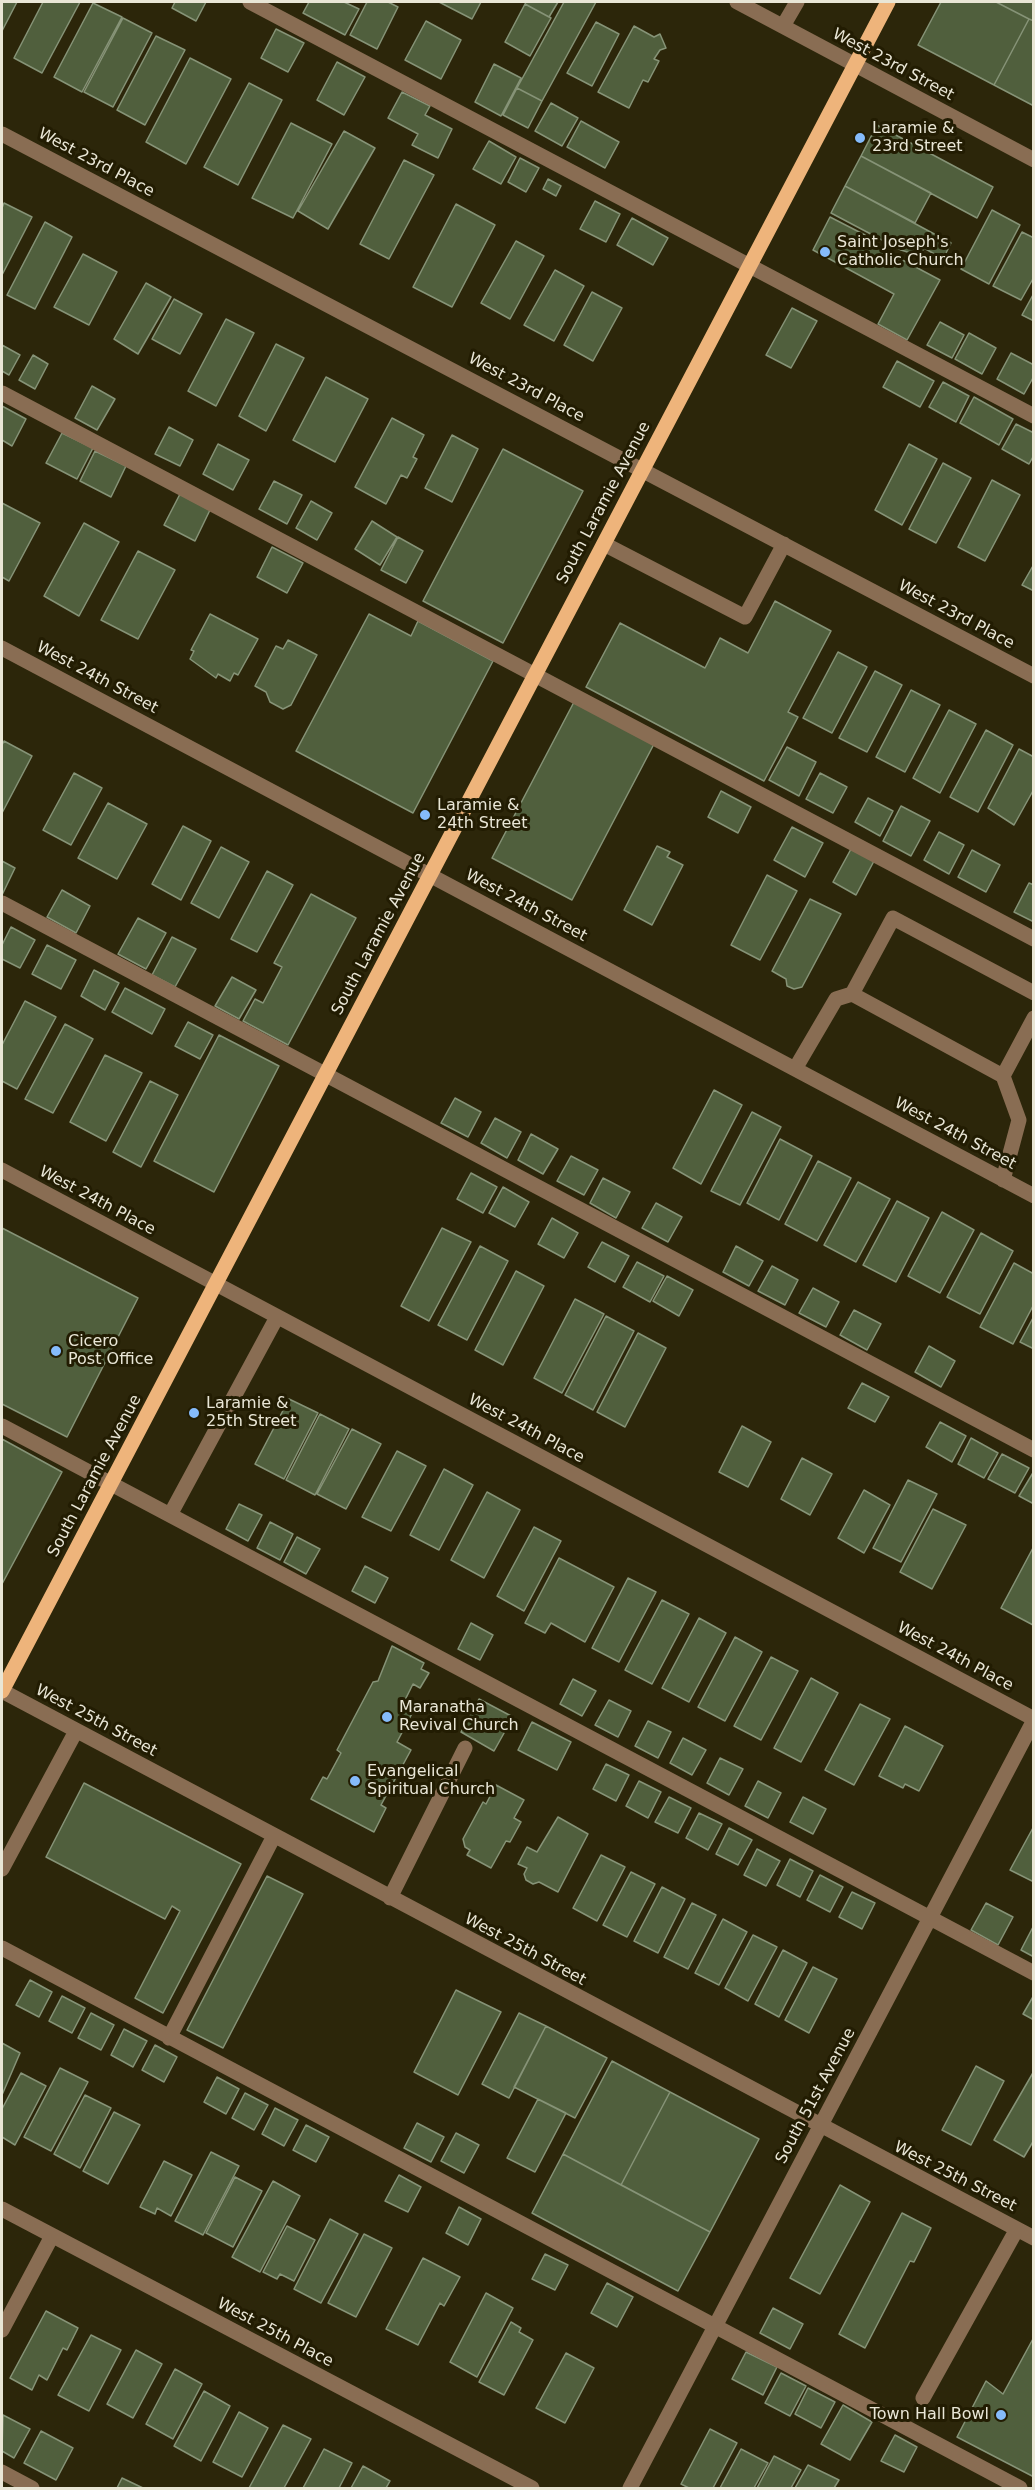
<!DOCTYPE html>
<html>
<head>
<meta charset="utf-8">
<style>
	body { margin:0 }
	#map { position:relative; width:1035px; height:2490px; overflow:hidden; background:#2c260a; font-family:"DejaVu Sans",sans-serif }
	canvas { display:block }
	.frame { position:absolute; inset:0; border:3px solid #e9e6d6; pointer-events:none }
</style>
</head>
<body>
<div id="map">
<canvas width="1035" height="2490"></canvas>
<div class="frame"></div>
</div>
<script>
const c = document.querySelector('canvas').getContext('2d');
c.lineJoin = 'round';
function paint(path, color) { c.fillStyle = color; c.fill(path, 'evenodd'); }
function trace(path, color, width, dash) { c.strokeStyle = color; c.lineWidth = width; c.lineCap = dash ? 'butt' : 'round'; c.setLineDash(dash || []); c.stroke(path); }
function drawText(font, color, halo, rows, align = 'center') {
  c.font = font + ' "DejaVu Sans",sans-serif'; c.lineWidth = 6; c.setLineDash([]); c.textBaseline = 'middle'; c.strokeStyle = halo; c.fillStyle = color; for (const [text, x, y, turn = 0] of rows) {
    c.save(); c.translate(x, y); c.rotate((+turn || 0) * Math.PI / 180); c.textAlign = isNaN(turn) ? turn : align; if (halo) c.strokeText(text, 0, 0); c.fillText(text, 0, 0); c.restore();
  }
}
const building = new Path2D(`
	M2,2H17L2,31Z
	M43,2H80L42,73L14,58Z
	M175,2H206L196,21L172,8Z
	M309,2H344L359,9L345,35L303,13Z
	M367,2H388L398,7L377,49L350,35Z
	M439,2H481L472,19Z
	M526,2H558L549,17L525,4Z
	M564,2H596L542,101L517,88Z
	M941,2H996L1029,19L994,85L918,45Z
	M996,2H1034V21L1029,19Z
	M93,3L122,17L82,92L54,77Z
	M525,4L551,18L530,56L505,42Z
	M123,18L152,33L113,107L84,92Z
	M1029,19L1034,21V106L994,85Z
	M426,21L461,40L441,79L405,60Z
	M596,22L619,34L592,86L567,73Z
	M634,26L654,37L660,34L666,48L660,50L654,59L659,61L648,82L643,80L629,108L598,92Z
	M276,29L304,43L288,72L261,58Z
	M156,36L185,50L145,125L117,110Z
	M190,58L231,79L186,164L146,142Z
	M337,62L365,77L344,115L317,100Z
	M494,64L521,78L501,116L475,102Z
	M249,83L282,100L238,185L204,167Z
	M517,88L542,101L528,128L503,115Z
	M402,92L430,106L425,115L452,129L438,158L412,145L418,134L388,118Z
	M551,103L578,118L562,146L535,131Z
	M581,121L619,142L605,168L567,147Z
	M291,123L332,144L293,218L252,198Z
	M877,125L993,187L977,218L861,156Z
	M344,131L375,148L328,229L298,211Z
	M489,141L516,157L501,184L473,169Z
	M861,156L931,193L915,223L845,186Z
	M520,158L539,168L526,192L508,182Z
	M404,160L434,175L389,259L360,244Z
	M548,179L561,186L556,196L543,189Z
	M845,186L951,243L943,259L924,248L920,256L901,250L831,213Z
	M595,201L620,214L606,242L580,229Z
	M4,203L32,217L2,275V208Z
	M456,204L495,225L452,307L413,287Z
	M992,210L1020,225L989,284L961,269Z
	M830,217L865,235L863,239L940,280L907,340L878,324L894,294L813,250Z
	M632,218L668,238L653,265L617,245Z
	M45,222L72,237L35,309L7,295Z
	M1022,232L1034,238V277L1021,300L993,286Z
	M516,241L544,256L510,319L481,303Z
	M83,254L117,272L89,325L54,307Z
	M555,270L584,286L554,341L524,325Z
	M146,283L171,297L138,354L114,339Z
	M592,292L622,308L593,361L564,345Z
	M1034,293V321L1022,315Z
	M174,299L202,314L180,354L152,339Z
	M792,308L817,321L791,368L766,355Z
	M226,319L254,333L216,406L188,391Z
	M940,322L964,335L952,358L927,345Z
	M969,333L996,348L982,374L955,359Z
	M276,344L304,358L266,431L239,416Z
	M2,345L20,355L9,375L2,371Z
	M1011,353L1034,365V376L1024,394L997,379Z
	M33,355L48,364L35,389L19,380Z
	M897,361L934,381L920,407L883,387Z
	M326,377L368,399L335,462L293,440Z
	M943,382L969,396L956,422L929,407Z
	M92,386L115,399L97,430L75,418Z
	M974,397L1013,419L999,445L960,423Z
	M2,406L26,419L12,446L2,440Z
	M392,418L424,435L413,457L417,459L407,478L401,475L386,504L355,487Z
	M1016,424L1034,433V455L1029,464L1002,449Z
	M169,427L193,440L180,466L155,454Z
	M62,433L93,448L77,479L46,463Z
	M452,435L478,449L452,502L425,488Z
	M218,444L249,460L233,490L203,474Z
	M909,444L937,459L902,525L875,510Z
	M503,449L583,491L503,643L423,601Z
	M95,451L126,466L111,497L80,481Z
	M943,463L971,478L936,543L909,529Z
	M992,480L1020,495L985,561L958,547Z
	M274,481L302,495L287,524L259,509Z
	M180,494L210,510L195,541L164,525Z
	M311,501L332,513L317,540L296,528Z
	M2,503L40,523L9,581L2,577Z
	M372,521L397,537L380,565L355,549Z
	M84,523L119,542L79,616L44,596Z
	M398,537L423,551L406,583L381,570Z
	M272,547L303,563L287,593L257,577Z
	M138,551L175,570L138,639L101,620Z
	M1034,564V591L1022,585Z
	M775,601L831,631L788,712L798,717L764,781L586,687L620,623L705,668L720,638L748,653Z
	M210,614L258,639L238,675L234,673L230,681L218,674L216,678L190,659L194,651L191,650Z
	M369,614L411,636L418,621L493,661L413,813L296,751Z
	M288,640L317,655L291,705L283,709L270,702L266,692L255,686L276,646L283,649Z
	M838,652L867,667L832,733L803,718Z
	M875,671L902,685L867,752L839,738Z
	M911,690L940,705L905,772L876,757Z
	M574,702L654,744L572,900L492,858Z
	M949,710L976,724L940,793L913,778Z
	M986,730L1013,745L978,812L950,797Z
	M4,741L32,756L2,813V745Z
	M787,747L816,762L799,796L769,780Z
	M1019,749L1034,757V789L1014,825L988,808Z
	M74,773L102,788L71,845L43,830Z
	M820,773L847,787L833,813L806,799Z
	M721,791L751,807L738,833L708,817Z
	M868,798L893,811L880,836L855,822Z
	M108,803L147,824L117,879L78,858Z
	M901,806L930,821L911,856L883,841Z
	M183,826L211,841L181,900L152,884Z
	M792,827L823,843L805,877L774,860Z
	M939,832L964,845L949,874L924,860Z
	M657,846L670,852L667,857L683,865L652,925L624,910Z
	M221,847L249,862L219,918L191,903Z
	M851,849L874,861L856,895L833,882Z
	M972,850L1000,865L986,892L958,877Z
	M2,861L15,868L2,895Z
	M267,871L293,885L257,952L231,939Z
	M767,875L797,891L760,960L731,945Z
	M1029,883L1034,885V922L1014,912Z
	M62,890L90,906L76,933L47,917Z
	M311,894L356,918L288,1045L243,1021L255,999L263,1003L282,967L274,963Z
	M810,899L841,914L802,987L794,989L787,986L786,979L772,971Z
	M138,918L166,933L146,969L118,954Z
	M11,927L35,940L20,968L2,959V945Z
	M172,937L196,949L175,987L152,975Z
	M47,945L76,960L61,989L32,974Z
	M94,970L119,983L105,1010L81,996Z
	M232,977L256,990L239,1019L215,1006Z
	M125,988L165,1009L152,1034L112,1012Z
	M25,1001L56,1017L17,1089L2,1081V1045Z
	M188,1022L213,1035L200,1059L175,1046Z
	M65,1024L93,1039L53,1113L25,1099Z
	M219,1035L279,1066L214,1192L154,1161Z
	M105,1055L142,1073L106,1141L70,1122Z
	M150,1081L178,1095L141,1167L113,1152Z
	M714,1090L742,1105L701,1184L673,1168Z
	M455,1098L481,1112L468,1137L441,1123Z
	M752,1112L781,1127L740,1205L711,1191Z
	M495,1118L521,1132L507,1158L481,1143Z
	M531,1134L558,1149L543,1174L518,1160Z
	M780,1139L812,1156L779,1220L747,1203Z
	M571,1156L598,1170L584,1195L557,1181Z
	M818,1161L851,1178L817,1241L785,1224Z
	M471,1173L497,1187L483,1213L457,1199Z
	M603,1178L630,1192L616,1218L590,1203Z
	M858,1182L890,1199L856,1262L824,1245Z
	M503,1187L529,1202L515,1227L489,1213Z
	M897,1201L929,1218L896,1282L863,1265Z
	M656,1203L682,1217L668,1242L642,1228Z
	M942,1212L974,1230L940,1293L908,1276Z
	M552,1218L578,1233L564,1258L538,1244Z
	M2,1228L138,1298L67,1437L2,1404Z
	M442,1228L471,1242L429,1321L401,1306Z
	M981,1233L1013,1251L980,1314L947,1297Z
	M602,1242L629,1256L615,1282L588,1267Z
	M480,1246L508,1261L467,1340L438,1325Z
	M736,1246L763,1261L749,1286L723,1272Z
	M637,1262L664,1276L650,1302L623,1287Z
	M1014,1263L1034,1274V1304L1013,1344L980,1327Z
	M772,1266L798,1280L785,1305L758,1291Z
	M516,1271L544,1286L503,1365L475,1350Z
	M667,1276L693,1290L679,1316L653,1301Z
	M813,1288L839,1302L826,1327L799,1313Z
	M575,1299L604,1314L562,1393L534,1378Z
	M854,1310L881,1324L867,1350L840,1335Z
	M606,1316L634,1331L593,1410L565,1395Z
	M1034,1316V1349L1020,1342Z
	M638,1333L666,1348L625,1427L597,1412Z
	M929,1346L955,1361L941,1387L915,1372Z
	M862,1383L889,1397L875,1422L848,1408Z
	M289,1399L318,1413L284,1479L255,1464Z
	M320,1414L349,1429L315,1495L286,1480Z
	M940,1422L966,1436L952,1462L926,1447Z
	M742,1426L771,1442L748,1487L719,1472Z
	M352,1429L381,1444L346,1509L317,1494Z
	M971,1438L998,1453L984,1478L958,1464Z
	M2,1439L62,1472L2,1584Z
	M397,1451L426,1466L391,1531L362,1517Z
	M1002,1454L1029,1468L1015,1493L988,1479Z
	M802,1458L832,1474L810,1515L781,1499Z
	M444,1469L473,1485L439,1550L410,1535Z
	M1034,1471V1504L1019,1496Z
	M908,1480L937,1494L901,1562L873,1548Z
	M864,1490L890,1505L864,1553L838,1538Z
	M487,1492L520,1510L484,1578L451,1560Z
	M239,1504L262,1515L248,1541L226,1529Z
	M933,1509L966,1525L932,1589L900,1572Z
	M270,1522L293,1534L280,1560L257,1548Z
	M534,1527L561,1541L524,1611L497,1596Z
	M297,1537L320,1549L306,1574L284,1562Z
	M1034,1546V1624L1033,1625L1001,1608Z
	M559,1558L614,1587L585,1642L551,1623L545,1633L525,1623Z
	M365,1566L388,1578L375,1603L352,1591Z
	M628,1578L656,1592L619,1662L592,1648Z
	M662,1600L689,1614L652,1684L625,1670Z
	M699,1618L726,1633L689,1702L662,1688Z
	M471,1623L493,1635L480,1660L458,1649Z
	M735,1637L762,1652L725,1721L698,1707Z
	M392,1646L424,1663L421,1669L429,1673L420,1688L413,1684L405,1700L416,1706L397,1742L411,1750L381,1805L386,1808L374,1832L311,1799L323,1777L327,1779L341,1753L337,1750L373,1682L378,1681Z
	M771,1657L798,1671L761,1740L734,1726Z
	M811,1678L838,1693L801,1762L774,1748Z
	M573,1679L596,1691L582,1716L560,1704Z
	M479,1699L513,1717L494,1751L461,1732Z
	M609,1700L631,1711L618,1737L595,1725Z
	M860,1704L890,1719L854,1785L825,1770Z
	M648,1721L671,1732L658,1758L635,1746Z
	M532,1722L571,1742L557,1770L518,1750Z
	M905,1726L943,1746L919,1791L905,1784L903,1788L879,1776Z
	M683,1738L706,1750L692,1775L670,1763Z
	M720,1758L743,1769L729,1795L707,1783Z
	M606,1764L629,1775L616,1801L593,1789Z
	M639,1781L661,1792L648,1818L626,1806Z
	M758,1781L781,1793L768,1818L745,1806Z
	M84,1783L241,1864L163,2013L135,1998L180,1911L172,1906L165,1919L46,1857Z
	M496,1785L524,1800L514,1818L521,1822L510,1842L506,1841L491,1868L467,1855L470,1850L465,1847L463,1839L483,1802L486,1804Z
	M669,1797L691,1808L678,1833L655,1822Z
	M803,1797L826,1809L813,1834L790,1822Z
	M699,1813L722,1824L708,1850L686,1838Z
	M558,1817L588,1834L558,1892L539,1882L533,1884L526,1880L524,1874L527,1868L518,1864L527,1847L537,1852Z
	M1034,1826V1882L1010,1870Z
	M729,1828L752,1840L738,1865L716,1854Z
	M757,1849L780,1861L766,1886L744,1875Z
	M601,1855L625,1867L597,1921L573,1908Z
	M790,1859L813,1871L800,1897L777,1885Z
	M631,1872L655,1884L627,1937L603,1925Z
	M820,1875L843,1887L830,1912L807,1900Z
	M267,1876L303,1894L223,2048L187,2030Z
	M662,1887L685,1899L658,1953L634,1941Z
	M852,1892L875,1903L862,1929L839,1917Z
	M692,1903L716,1915L688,1969L664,1957Z
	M986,1903L1013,1917L998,1945L971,1930Z
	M723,1919L747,1932L719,1985L695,1973Z
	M1034,1925V1957L1021,1950Z
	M753,1935L777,1947L748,2001L725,1988Z
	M783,1950L807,1963L779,2017L755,2004Z
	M813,1967L837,1979L809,2033L785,2020Z
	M30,1980L52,1992L39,2017L16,2005Z
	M456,1990L501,2012L458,2095L414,2072Z
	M1034,1995V2020L1023,2014Z
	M62,1996L85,2008L72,2033L49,2021Z
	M91,2013L114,2025L101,2050L78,2038Z
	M519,2013L546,2026L509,2098L482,2084Z
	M546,2026L607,2058L575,2118L514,2087Z
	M124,2029L147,2041L133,2067L111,2055Z
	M2,2043L20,2053L2,2095Z
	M155,2045L177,2057L164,2082L142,2070Z
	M612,2061L670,2092L621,2185L563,2154Z
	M976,2066L1004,2081L971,2145L942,2130Z
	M60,2068L88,2082L51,2151L24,2137Z
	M1034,2071V2140L1024,2157L994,2140Z
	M21,2073L46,2086L15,2145L2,2137V2109Z
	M217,2077L239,2089L226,2114L204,2102Z
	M670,2092L759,2139L710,2232L621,2185Z
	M245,2093L268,2105L254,2130L232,2118Z
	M85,2095L111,2108L80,2168L54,2154Z
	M538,2099L566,2113L535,2172L507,2158Z
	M275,2108L298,2120L284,2146L262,2134Z
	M114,2112L140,2125L108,2184L83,2171Z
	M417,2123L444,2137L431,2162L404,2148Z
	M306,2125L329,2137L316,2162L293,2150Z
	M456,2133L479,2145L464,2173L441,2161Z
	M211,2152L239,2166L203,2235L175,2221Z
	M563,2154L710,2232L678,2291L532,2213Z
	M164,2161L192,2175L171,2216L157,2208L155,2214L140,2207Z
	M399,2175L421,2187L408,2212L385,2201Z
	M235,2177L262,2191L233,2247L206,2233Z
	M273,2181L300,2196L260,2272L232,2257Z
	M840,2185L870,2202L820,2294L790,2278Z
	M459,2207L481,2219L468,2245L446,2233Z
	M902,2213L931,2228L914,2262L910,2261L865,2348L839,2334Z
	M330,2219L358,2234L321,2303L294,2289Z
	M287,2226L315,2240L294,2281L280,2274L277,2279L263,2272Z
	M364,2234L392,2248L356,2317L328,2303Z
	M545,2254L568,2265L555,2290L532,2279Z
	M423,2258L460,2277L444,2306L440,2303L418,2345L386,2329Z
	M607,2283L633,2297L617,2327L591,2313Z
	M486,2293L513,2308L477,2377L450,2362Z
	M773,2308L803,2324L790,2349L760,2333Z
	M46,2311L78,2328L67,2350L63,2348L47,2380L39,2375L32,2390L10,2378Z
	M511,2322L521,2328L519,2332L533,2340L504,2395L479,2382Z
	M91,2335L121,2350L89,2411L58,2395Z
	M1034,2337V2477L957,2437L986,2381L1003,2394Z
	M136,2350L162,2364L133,2418L107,2404Z
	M746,2352L777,2367L763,2395L732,2379Z
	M566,2353L594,2368L565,2423L536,2408Z
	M175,2369L202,2384L173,2439L146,2424Z
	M781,2373L806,2386L790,2416L765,2403Z
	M808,2388L835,2402L821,2428L795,2414Z
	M204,2391L230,2406L201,2461L174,2446Z
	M843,2405L872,2422L850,2460L821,2444Z
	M239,2412L268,2428L242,2477L213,2462Z
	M3,2415L30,2429L14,2458L2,2451Z
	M283,2425L311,2439L284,2488H249Z
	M710,2429L737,2443L713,2488H689L681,2484Z
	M41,2431L73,2448L56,2480L24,2463Z
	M895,2435L917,2447L904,2472L881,2461Z
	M324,2449L352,2463L339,2488H303Z
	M741,2449L768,2463L754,2488H720Z
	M774,2456L801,2470L791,2488H757Z
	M808,2465L839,2480L834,2488H795Z
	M363,2466L390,2481L386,2488H351Z
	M122,2478L143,2488H117Z`);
const minor = new Path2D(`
	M250,2L1034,416
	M737,2L1034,160
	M783,26L797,2
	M2,134L1034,676
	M2,393L1034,939
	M604,544L745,617L784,544
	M2,648L1034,1196
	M2,903L1034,1450
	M852,994L1003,1076L1019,1120L1003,1180
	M795,1069L836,999L852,994L893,918L1034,993
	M1003,1076L1034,1018
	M2,1170L1034,1719
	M2,1426L1034,1973
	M170,1515L277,1317
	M2,1691L1034,2238
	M2,1869L76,1731
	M390,1898L465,1748
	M2,1948L1020,2488
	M169,2038L274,1836
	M2,2209L532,2488
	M2,2330L52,2236
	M923,2398L1017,2229
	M2,2472L32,2488
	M630,2488L1034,1720`);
const major = new Path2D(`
	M2,1691L888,2`);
const markers = [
	[860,138,6,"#85bbfb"],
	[825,252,6,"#85bbfb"],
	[425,815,6,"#85bbfb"],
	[56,1351,6,"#85bbfb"],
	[194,1413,6,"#85bbfb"],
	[387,1717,6,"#85bbfb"],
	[355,1781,6,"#85bbfb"],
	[1001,2415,6,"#85bbfb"]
];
const streetNames = [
	["West 23rd Street",893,65,28],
	["West 23rd Place",96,163,28],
	["West 23rd Place",526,388,28],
	["South Laramie Avenue",604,503,-62],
	["West 23rd Place",956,615,28],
	["West 24th Street",97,678,28],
	["West 24th Street",526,906,28],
	["South Laramie Avenue",379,934,-62],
	["West 24th Street",955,1134,28],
	["West 24th Place",97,1201,28],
	["West 24th Place",526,1429,28],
	["South Laramie Avenue",95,1476,-62],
	["West 24th Place",955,1657,28],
	["West 25th Street",96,1721,28],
	["West 25th Street",525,1950,28],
	["South 51st Avenue",816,2096,-62],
	["West 25th Street",955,2177,27],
	["West 25th Place",275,2333,28]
];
const poiNames = [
	["Laramie &",872,129],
	["23rd Street",872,147],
	["Saint Joseph's",837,243],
	["Catholic Church",837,261],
	["Laramie &",437,806],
	["24th Street",437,824],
	["Cicero",68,1342],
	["Post Office",68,1360],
	["Laramie &",206,1404],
	["25th Street",206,1422],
	["Maranatha",399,1708],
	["Revival Church",399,1726],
	["Evangelical",367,1772],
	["Spiritual Church",367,1790],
	["Town Hall Bowl",989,2415,"right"]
];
paint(building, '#505f3d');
trace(building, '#869377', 1.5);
trace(minor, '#896d53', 15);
trace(major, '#eeb47b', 15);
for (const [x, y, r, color] of markers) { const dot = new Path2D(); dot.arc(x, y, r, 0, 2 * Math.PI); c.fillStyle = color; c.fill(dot); trace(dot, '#221c02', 2); }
drawText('16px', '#e9e6d6', '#221c02', streetNames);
drawText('16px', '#e9e6d6', '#221c02', poiNames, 'left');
</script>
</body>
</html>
